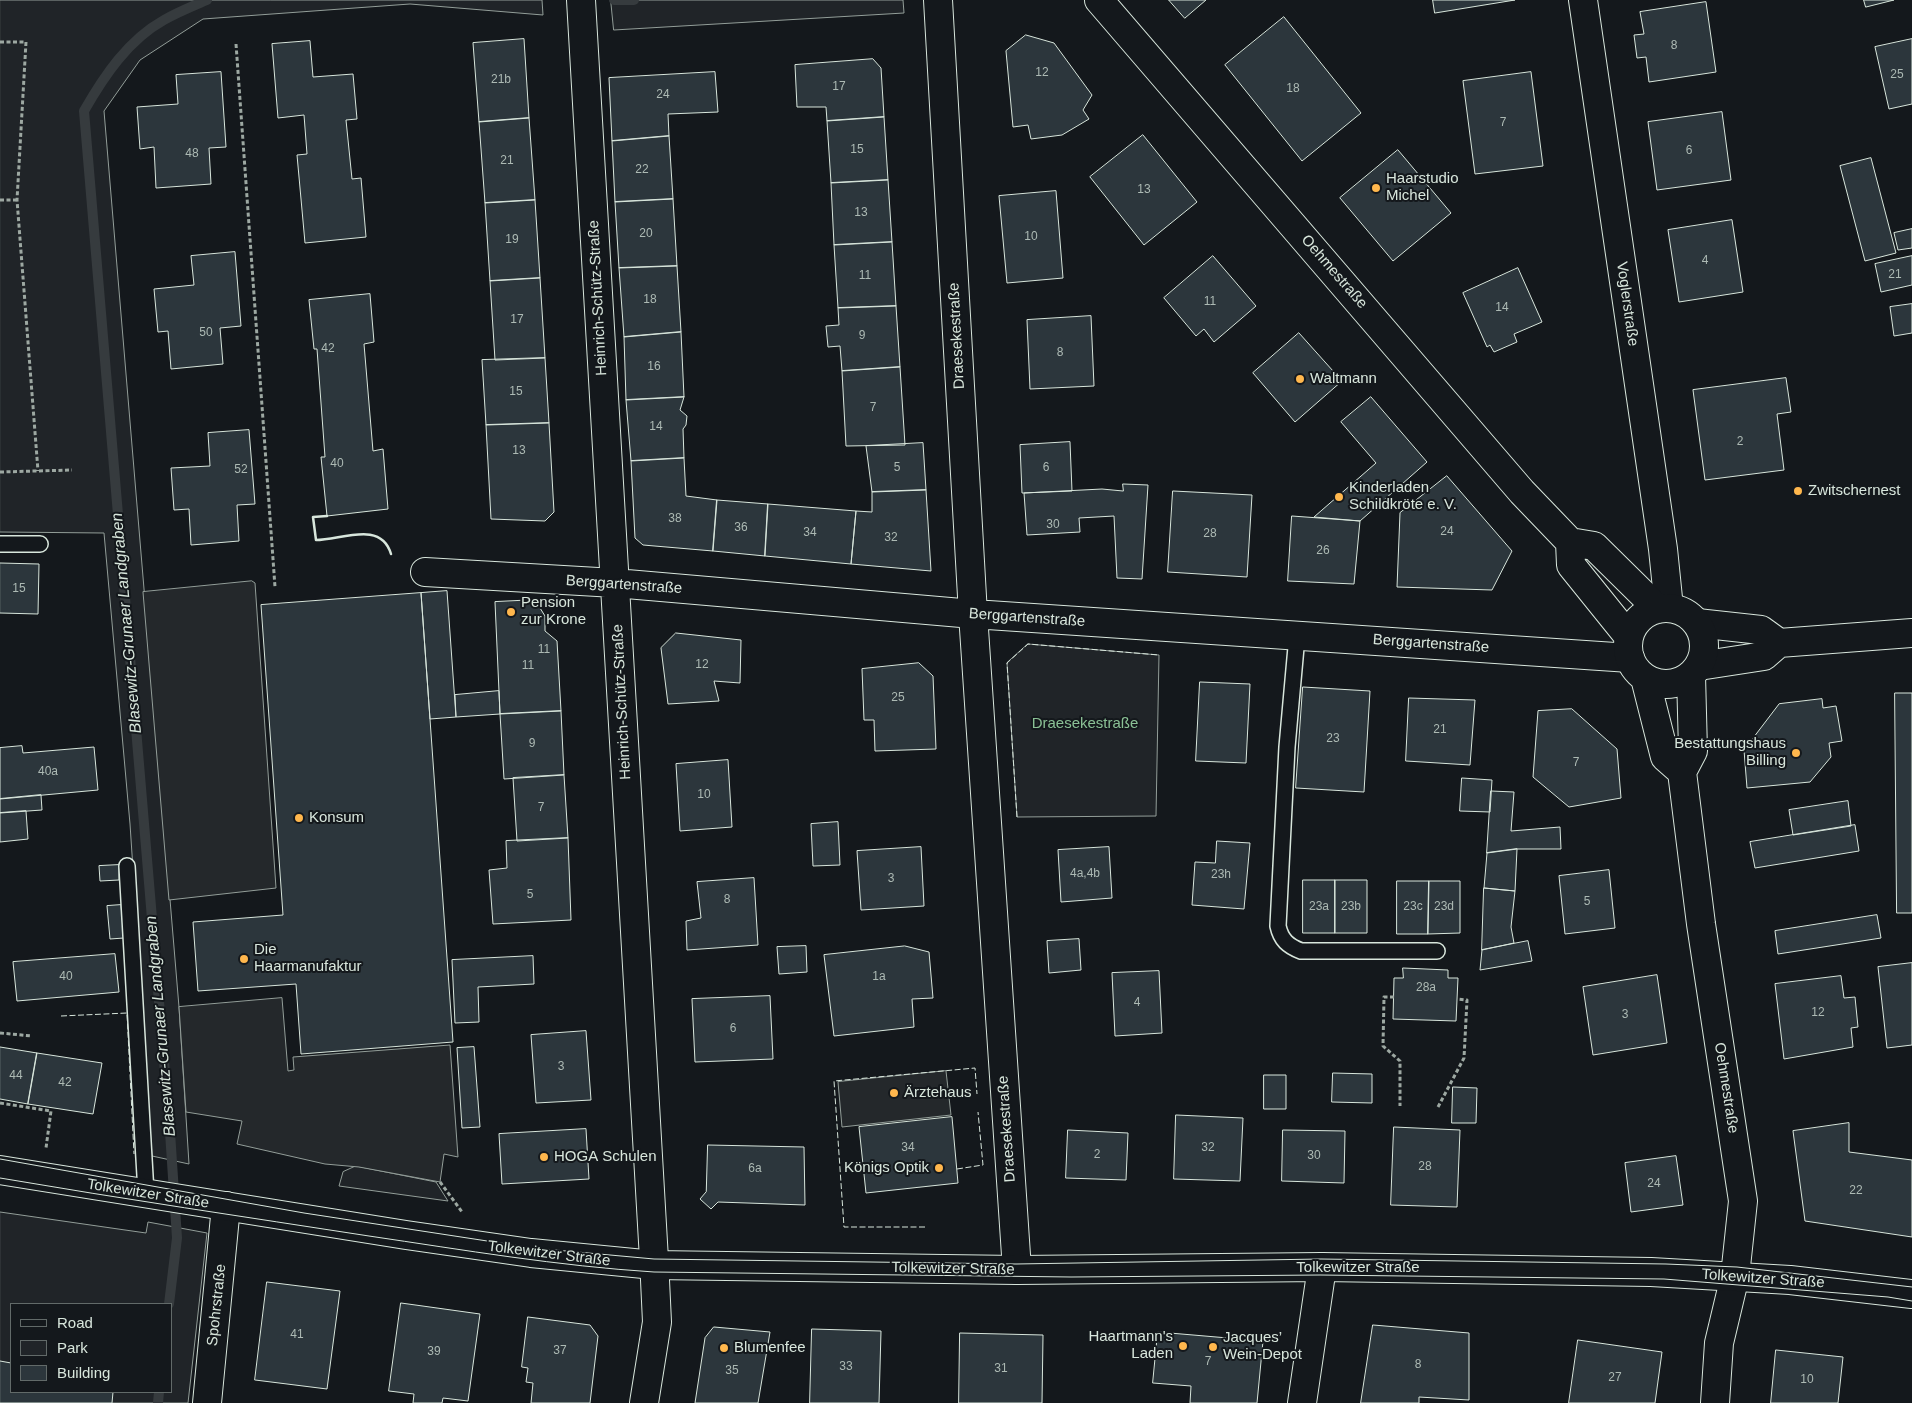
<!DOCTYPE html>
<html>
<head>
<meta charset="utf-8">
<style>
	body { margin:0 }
	#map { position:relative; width:1912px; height:1403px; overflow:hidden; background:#14181c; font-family:Arial,sans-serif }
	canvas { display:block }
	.legend { position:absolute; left:10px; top:1303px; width:162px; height:90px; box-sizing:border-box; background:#14181c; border:1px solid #626a69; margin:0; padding:6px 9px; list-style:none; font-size:15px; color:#d8e6dc }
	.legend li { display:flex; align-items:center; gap:10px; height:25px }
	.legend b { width:25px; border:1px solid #626a69 }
</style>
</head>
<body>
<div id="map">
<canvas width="1912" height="1403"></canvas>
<ul class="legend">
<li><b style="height:6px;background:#14181c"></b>Road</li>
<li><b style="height:14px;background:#202428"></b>Park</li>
<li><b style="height:14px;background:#2c363c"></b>Building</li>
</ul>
</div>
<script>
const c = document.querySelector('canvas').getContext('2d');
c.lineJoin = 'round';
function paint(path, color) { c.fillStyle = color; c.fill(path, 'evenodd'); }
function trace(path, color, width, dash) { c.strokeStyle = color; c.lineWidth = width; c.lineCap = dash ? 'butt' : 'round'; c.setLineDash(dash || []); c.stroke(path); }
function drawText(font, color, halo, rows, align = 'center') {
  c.font = font + ' Arial,sans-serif'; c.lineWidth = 4; c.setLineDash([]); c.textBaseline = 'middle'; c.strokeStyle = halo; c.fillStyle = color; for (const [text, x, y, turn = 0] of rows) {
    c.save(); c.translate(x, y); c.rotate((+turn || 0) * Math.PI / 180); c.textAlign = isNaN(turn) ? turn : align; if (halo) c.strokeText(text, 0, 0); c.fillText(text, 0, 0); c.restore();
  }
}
const green = new Path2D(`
	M0,0H542L543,15L410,4L203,19L140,60L104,111L179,1007L189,1164L152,1156L130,824L104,533L0,532Z
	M611,0H903L904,13L614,30Z
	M1028,644L1159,655L1156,816L1017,817L1007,663Z
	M356,1166L436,1182L448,1201L339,1186L343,1172Z
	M0,1212L146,1233L148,1222L207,1233L188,1403H0ZM11,1304H171V1392H11Z`);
const parking = new Path2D(`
	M252,581L255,583L276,888L169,900L143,592Z
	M282,998L288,1071L294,1070L293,1057L450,1045L458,1157L444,1154L440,1182L359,1167L325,1164L237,1144L242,1121L186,1112L179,1007Z
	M946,1071L951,1115L842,1127L838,1082Z`);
const stream = new Path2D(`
	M614,0H634
	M169,1304L177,1238L170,1132L84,111C104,76 128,40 164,20C178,12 193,6 207,0
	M158,1403L159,1392`);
const building = new Path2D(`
	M1169,0H1206L1185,18Z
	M1433,0H1515L1435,13Z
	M1864,0H1894L1866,7Z
	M1706,2L1716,72L1649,82L1646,57L1637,58L1634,35L1644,34L1640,12Z
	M1284,17L1361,113L1302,161L1225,65Z
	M1026,35L1054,43L1092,95L1083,110L1089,119L1062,135L1031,139L1028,125L1013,127L1006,51Z
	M524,39L529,118L479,122L473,43Z
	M1912,39V104L1889,109L1875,47Z
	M310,41L313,77L353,74L357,119L346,120L352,179L361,178L366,237L305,243L297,155L307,154L304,115L278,118L272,44Z
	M873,59L881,68L884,117L827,121L826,107H797L795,65Z
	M221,72L226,147L209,148L211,184L156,188L154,147L140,149L137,107L178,104L176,75Z
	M715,72L718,112L668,114L669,136L612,141L609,78Z
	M1531,72L1543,166L1475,174L1463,81Z
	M1722,112L1731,180L1657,190L1648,122Z
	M884,117L888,180L831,183L827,121Z
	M529,118L535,200L485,203L479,122Z
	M1143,135L1197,202L1144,245L1090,177Z
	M669,136L673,199L615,202L612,141Z
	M1398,150L1451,213L1393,261L1340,198Z
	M1871,158L1896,253L1865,261L1840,166Z
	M888,180L892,242L834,245L831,183Z
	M1056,191L1063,278L1007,283L999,196Z
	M673,199L677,266L619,268L615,202Z
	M535,200L540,278L490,281L485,203Z
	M1732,220L1743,292L1679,302L1668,230Z
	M1912,229V248L1898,250L1894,233Z
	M892,242L896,306L838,308L834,245Z
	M235,252L241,326L220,328L223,364L171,369L168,331L158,332L154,289L194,285L191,256Z
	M1213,256L1256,306L1214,342L1204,329L1196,336L1164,298Z
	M1912,256V285L1881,292L1875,264Z
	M677,266L681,332L624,337L619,268Z
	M1518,268L1542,322L1514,334L1517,342L1494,352L1490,345L1487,347L1463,293Z
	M540,278L545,358L495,360L490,281Z
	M370,294L374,342L364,344L373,451L383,449L388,509L327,516L321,457H325L317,349H314L309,300Z
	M1912,304V333L1894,336L1890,307Z
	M896,306L900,367L842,371L840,346L828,347L826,326L839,325L838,308Z
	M1091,316L1094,386L1030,389L1027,320Z
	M681,332L684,397L626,400L624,337Z
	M1299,333L1342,381L1295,422L1253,373Z
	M545,358L549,423L486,425L482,360Z
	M900,367L905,445L846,446L842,371Z
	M1786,378L1791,412L1777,414L1784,470L1705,480L1693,390Z
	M684,397L680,410L687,416L686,425L683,429L684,458L631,461L626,400Z
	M1371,397L1427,462L1360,521L1314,517L1376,463L1341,422Z
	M549,423L554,512L545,521L491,519L486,425Z
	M249,430L255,504L237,505L239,541L191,545L189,509L174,510L171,468L210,466L208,433Z
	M1070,442L1072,491L1022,493L1020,445Z
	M923,443L926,490L872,492L866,446Z
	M684,458L686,496L717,500L713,551L643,545L635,538L631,461Z
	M1447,476L1512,551L1492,590L1397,587L1400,513Z
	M1123,484L1148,485L1142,579L1117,578L1114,516L1079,518L1080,532L1027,535L1024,493L1102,489L1123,491Z
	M926,490L931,571L851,564L856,511L872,512V492Z
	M1173,491L1252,495L1247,577L1168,572Z
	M717,500L768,504L765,556L713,551Z
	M768,504L856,511L851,564L765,556Z
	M1292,516L1360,521L1354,584L1288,581Z
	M0,563L39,564L38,614L0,613Z
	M447,591L456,717L430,719L421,593Z
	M421,593L453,1042L301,1054L296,984L198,991L193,922L283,915L261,605Z
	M535,600L545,616V631L557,641L561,711L500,714L495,602Z
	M676,633L741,640L740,683L714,681L719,701L668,704L661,648Z
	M919,663L933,676L936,749L875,751L874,720H864L862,669Z
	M1200,682L1250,684L1246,763L1196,761Z
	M1303,687L1370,691L1364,792L1296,788Z
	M499,691L500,714L456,717L455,695Z
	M1895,693H1912V913H1897Z
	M1409,698L1475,700L1470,765L1406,761Z
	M1822,699L1823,708L1836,706L1842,741L1829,743L1831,757L1810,782L1747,788L1744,750L1779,704Z
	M1572,709L1617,749L1621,798L1569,807L1533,777L1538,711Z
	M561,711L564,775L504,779L500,714Z
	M22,746L23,753L94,747L98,790L0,799V748Z
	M728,760L732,827L680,831L676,764Z
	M564,775L568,838L517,841L513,778Z
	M1462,778L1492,780L1490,812L1460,811Z
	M1491,791L1514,792L1511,831L1560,827L1561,849H1517L1487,853Z
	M41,795L42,810L0,813V799Z
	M1848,801L1851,826L1793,835L1789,810Z
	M26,811L28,839L0,842V813Z
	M838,822L840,865L813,866L811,824Z
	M1855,825L1859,851L1755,868L1750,842Z
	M568,838L571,920L493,924L489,870L507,868L506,841Z
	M1217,841L1250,843L1244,909L1192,905L1195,862L1215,863Z
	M921,847L924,906L861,910L857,851Z
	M1109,847L1112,898L1061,902L1058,850Z
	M1517,849L1515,891L1484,888L1487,853Z
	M119,865V880L100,881L99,866Z
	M1609,870L1615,928L1565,934L1559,876Z
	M754,878L758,945L687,950L686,921L701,918L697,882Z
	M1303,880H1335V933H1303Z
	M1335,880H1367V933H1335Z
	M1397,881H1429L1428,934H1397Z
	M1429,881H1460V933L1428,934Z
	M1484,888L1515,891L1511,927L1514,943L1482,950Z
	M121,905L124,938L110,939L107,906Z
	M1877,915L1881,938L1778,954L1775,931Z
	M1079,939L1081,970L1049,973L1047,941Z
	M1528,941L1532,961L1480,970L1482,950Z
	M806,946L807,972L779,974L777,947Z
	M905,946L929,952L933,998L912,999L914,1027L834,1036L824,955Z
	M115,954L119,992L17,1001L13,962Z
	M533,956L534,984L478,987L479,1022L455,1023L452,960Z
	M1912,963V1045L1887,1048L1878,967Z
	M1403,968L1448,970V978H1458L1456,1021L1393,1019L1394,978H1403Z
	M1159,971L1162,1033L1115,1036L1112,973Z
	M1657,975L1667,1043L1593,1055L1583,987Z
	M1841,976L1844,998L1855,997L1858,1027L1851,1028L1853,1047L1784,1059L1775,984Z
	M770,996L773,1059L695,1062L692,999Z
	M586,1031L591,1100L536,1103L531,1035Z
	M0,1047L37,1053L28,1104L0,1099Z
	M474,1047L480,1127L462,1128L457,1048Z
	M37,1053L102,1063L93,1114L28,1104Z
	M1333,1073L1372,1074V1103L1332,1102Z
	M1264,1075H1286V1109H1264Z
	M1453,1087L1477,1088L1476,1123H1452Z
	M1176,1115L1243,1118L1240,1181L1174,1179Z
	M952,1117L958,1183L866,1193L859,1127Z
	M1849,1123V1152L1912,1160V1237L1805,1221L1793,1131Z
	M1394,1127L1460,1130L1457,1207L1391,1205Z
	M586,1129L589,1179L502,1184L499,1134Z
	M1068,1130L1128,1133L1126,1180L1066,1178Z
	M1283,1130L1345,1131L1344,1183L1282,1181Z
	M708,1145L804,1147L805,1205L718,1202L711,1209L700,1199L706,1192Z
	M1676,1156L1683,1205L1631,1212L1625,1163Z
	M267,1282L340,1291L327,1389L255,1380Z
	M401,1303L480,1314L468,1401L443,1398L442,1403H413L414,1394L389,1391Z
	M528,1317L590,1325L598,1336L590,1403H531L533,1383L526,1382L528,1368L522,1367Z
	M1373,1325L1469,1333V1400L1419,1397V1403H1361Z
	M714,1327L770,1332L758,1403H695L705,1338Z
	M812,1329L881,1331L879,1403H810Z
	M1158,1332L1263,1341L1257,1403H1190L1191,1386L1153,1383Z
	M960,1333L1043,1335L1042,1403H959Z
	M1578,1340L1662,1352L1655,1403H1569Z
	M1776,1350L1843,1357L1838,1403H1771Z
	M0,1361L11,1363V1392H113L112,1403H0Z`);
const path = new Path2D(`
	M0,42H26L17,200L38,471
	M236,44L275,587
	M0,200H17
	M0,472L72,470
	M1394,997H1384L1383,1046L1400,1061V1106
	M0,1033L32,1036
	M0,1103L51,1111L46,1148
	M1438,1107L1464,1058L1467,1000L1457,999
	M440,1182L462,1212`);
const service = new Path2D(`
	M0,544H40
	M1297,636L1287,747L1278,926C1281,940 1288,946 1301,951H1437
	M127,866L146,1193`);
const minor = new Path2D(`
	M581,0L654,1259L657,1322L644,1403
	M938,0L973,614L1017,1270
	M1583,0L1663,549L1669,608
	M425,572L615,583L973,614L1630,658
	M1697,623L1761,630L1779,643
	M1699,666L1764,656L1779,643L1912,633
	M207,1403L226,1206
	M1302,1403L1322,1267
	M1715,1403L1719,1343L1735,1276`);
const secondary = new Path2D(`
	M1099,0L1522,492L1570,542L1594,546L1658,609
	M1570,542L1571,565L1629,637
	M1628 646a38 38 0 1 1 76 0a38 38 0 1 1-76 0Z
	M1691,675L1693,751L1682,772L1701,924L1743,1201L1735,1276
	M1645,678L1665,757L1682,772
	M0,1170L406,1235L531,1253L654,1265L1017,1270L1322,1267L1651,1272L1790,1280L1912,1294`);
const tram = new Path2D(`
	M0,1159L304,1213L533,1248L654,1259L1016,1264L1321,1259L1666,1264L1737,1267L1912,1287
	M0,1178C123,1199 246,1217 369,1236C464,1250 558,1266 654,1272L1071,1277L1320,1275L1664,1279L1888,1297L1912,1301`);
const fence = new Path2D(`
	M1017,817L1007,663L1028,644L1159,655
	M61,1016L127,1013L134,1154
	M957,1169L983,1165L978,1112
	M925,1227H844L834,1081L975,1068L977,1094`);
const wall = new Path2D(`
	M327,516L313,517L316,540C341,540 381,520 391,554`);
const markers = [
	[1376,188,5,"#ffb74d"],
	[1300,379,5,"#ffb74d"],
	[1798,491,5,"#ffb74d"],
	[1339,497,5,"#ffb74d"],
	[511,612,5,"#ffb74d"],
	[1796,753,5,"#ffb74d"],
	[299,818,5,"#ffb74d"],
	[244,959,5,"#ffb74d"],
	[894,1093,5,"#ffb74d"],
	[544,1157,5,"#ffb74d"],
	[939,1168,5,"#ffb74d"],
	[1183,1346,5,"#ffb74d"],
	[1213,1347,5,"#ffb74d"],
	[724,1348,5,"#ffb74d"]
];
const numberNames = [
	["8",1674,46],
	["12",1042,73],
	["25",1897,75],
	["21b",501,80],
	["17",839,87],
	["18",1293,89],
	["24",663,95],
	["7",1503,123],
	["15",857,150],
	["6",1689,151],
	["48",192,154],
	["21",507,161],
	["22",642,170],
	["13",1144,190],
	["13",861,213],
	["20",646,234],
	["10",1031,237],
	["19",512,240],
	["4",1705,261],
	["21",1895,275],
	["11",865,276],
	["18",650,300],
	["11",1210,302],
	["14",1502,308],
	["17",517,320],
	["50",206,333],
	["9",862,336],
	["42",328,349],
	["8",1060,353],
	["16",654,367],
	["15",516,392],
	["7",873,408],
	["14",656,427],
	["2",1740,442],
	["13",519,451],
	["40",337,464],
	["5",897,468],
	["6",1046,468],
	["52",241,470],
	["38",675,519],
	["30",1053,525],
	["36",741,528],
	["24",1447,532],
	["34",810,533],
	["28",1210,534],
	["32",891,538],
	["26",1323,551],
	["15",19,589],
	["11",544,650],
	["12",702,665],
	["11",528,666],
	["25",898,698],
	["21",1440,730],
	["23",1333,739],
	["9",532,744],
	["7",1576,763],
	["40a",48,772],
	["10",704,795],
	["7",541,808],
	["4a,4b",1085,874],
	["23h",1221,875],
	["3",891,879],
	["5",530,895],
	["8",727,900],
	["5",1587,902],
	["23a",1319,907],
	["23b",1351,907],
	["23c",1413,907],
	["23d",1444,907],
	["40",66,977],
	["1a",879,977],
	["28a",1426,988],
	["4",1137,1003],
	["12",1818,1013],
	["3",1625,1015],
	["6",733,1029],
	["3",561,1067],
	["44",16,1076],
	["42",65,1083],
	["34",908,1148],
	["32",1208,1148],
	["2",1097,1155],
	["30",1314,1156],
	["28",1425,1167],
	["6a",755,1169],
	["24",1654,1184],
	["22",1856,1191],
	["41",297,1335],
	["37",560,1351],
	["39",434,1352],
	["7",1208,1362],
	["8",1418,1365],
	["33",846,1367],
	["31",1001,1369],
	["35",732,1371],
	["27",1615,1378],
	["10",1807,1380]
];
const poiNames = [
	["Haarstudio",1386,179],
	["Michel",1386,196],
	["Waltmann",1310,379],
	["Kinderladen",1349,488],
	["Schildkröte e. V.",1349,505],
	["Zwitschernest",1808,491],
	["Pension",521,603],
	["zur Krone",521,620],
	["Bestattungshaus",1786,744,"right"],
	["Billing",1786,761,"right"],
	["Konsum",309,818],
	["Die",254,950],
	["Haarmanufaktur",254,967],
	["Ärztehaus",904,1093],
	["HOGA Schulen",554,1157],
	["Königs Optik",929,1168,"right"],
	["Haartmann's",1173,1337,"right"],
	["Laden",1173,1354,"right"],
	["Jacques’",1223,1338],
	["Wein-Depot",1223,1355],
	["Blumenfee",734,1348]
];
const streetNames = [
	["Oehmestraße",1334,272,49],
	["Heinrich-Schütz-Straße",598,298,-93],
	["Voglerstraße",1627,304,82],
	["Draesekestraße",957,336,-93],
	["Berggartenstraße",624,585,4],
	["Berggartenstraße",1027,618,4],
	["Berggartenstraße",1431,644,4],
	["Heinrich-Schütz-Straße",622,702,-93],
	["Oehmestraße",1726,1088,81],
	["Draesekestraße",1007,1129,-94],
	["Tolkewitzer Straße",148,1194,9],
	["Tolkewitzer Straße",549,1254,7],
	["Tolkewitzer Straße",1358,1268],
	["Tolkewitzer Straße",953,1269,1],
	["Tolkewitzer Straße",1763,1279,4],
	["Spohrstraße",217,1305,-84]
];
const parkNames = [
	["Draesekestraße",1085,724]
];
const waterNames = [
	["Blasewitz‐Grunaer Landgraben",127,623,-95],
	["Blasewitz‐Grunaer Landgraben",161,1026,-95]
];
paint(green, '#202428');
trace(green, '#939e99', 1);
paint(parking, '#24282b');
trace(parking, '#939e99', 1);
trace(stream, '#363b3e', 10);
paint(building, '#2c363c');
trace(building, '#d8e6dc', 1);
trace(service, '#d8e6dc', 18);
trace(minor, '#d8e6dc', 30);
trace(secondary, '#d8e6dc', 30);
trace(path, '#9da8a2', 3, [4, 2.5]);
trace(service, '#14181c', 15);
trace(minor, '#14181c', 28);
trace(secondary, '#14181c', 28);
trace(tram, '#d8e6dc', 1);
trace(fence, '#d8e6dc', 1, [6, 2.5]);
trace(wall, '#d8e6dc', 2.5);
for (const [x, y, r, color] of markers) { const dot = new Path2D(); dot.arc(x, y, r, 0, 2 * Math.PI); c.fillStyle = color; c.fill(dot); trace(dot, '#14181c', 2); }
drawText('12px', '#adbab4', null, numberNames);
drawText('15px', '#d8e6dc', '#14181c', poiNames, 'left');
drawText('15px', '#d8e6dc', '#14181c', streetNames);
drawText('15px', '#8ac095', '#14181c', parkNames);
drawText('italic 16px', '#d8e6dc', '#14181c', waterNames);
</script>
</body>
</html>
